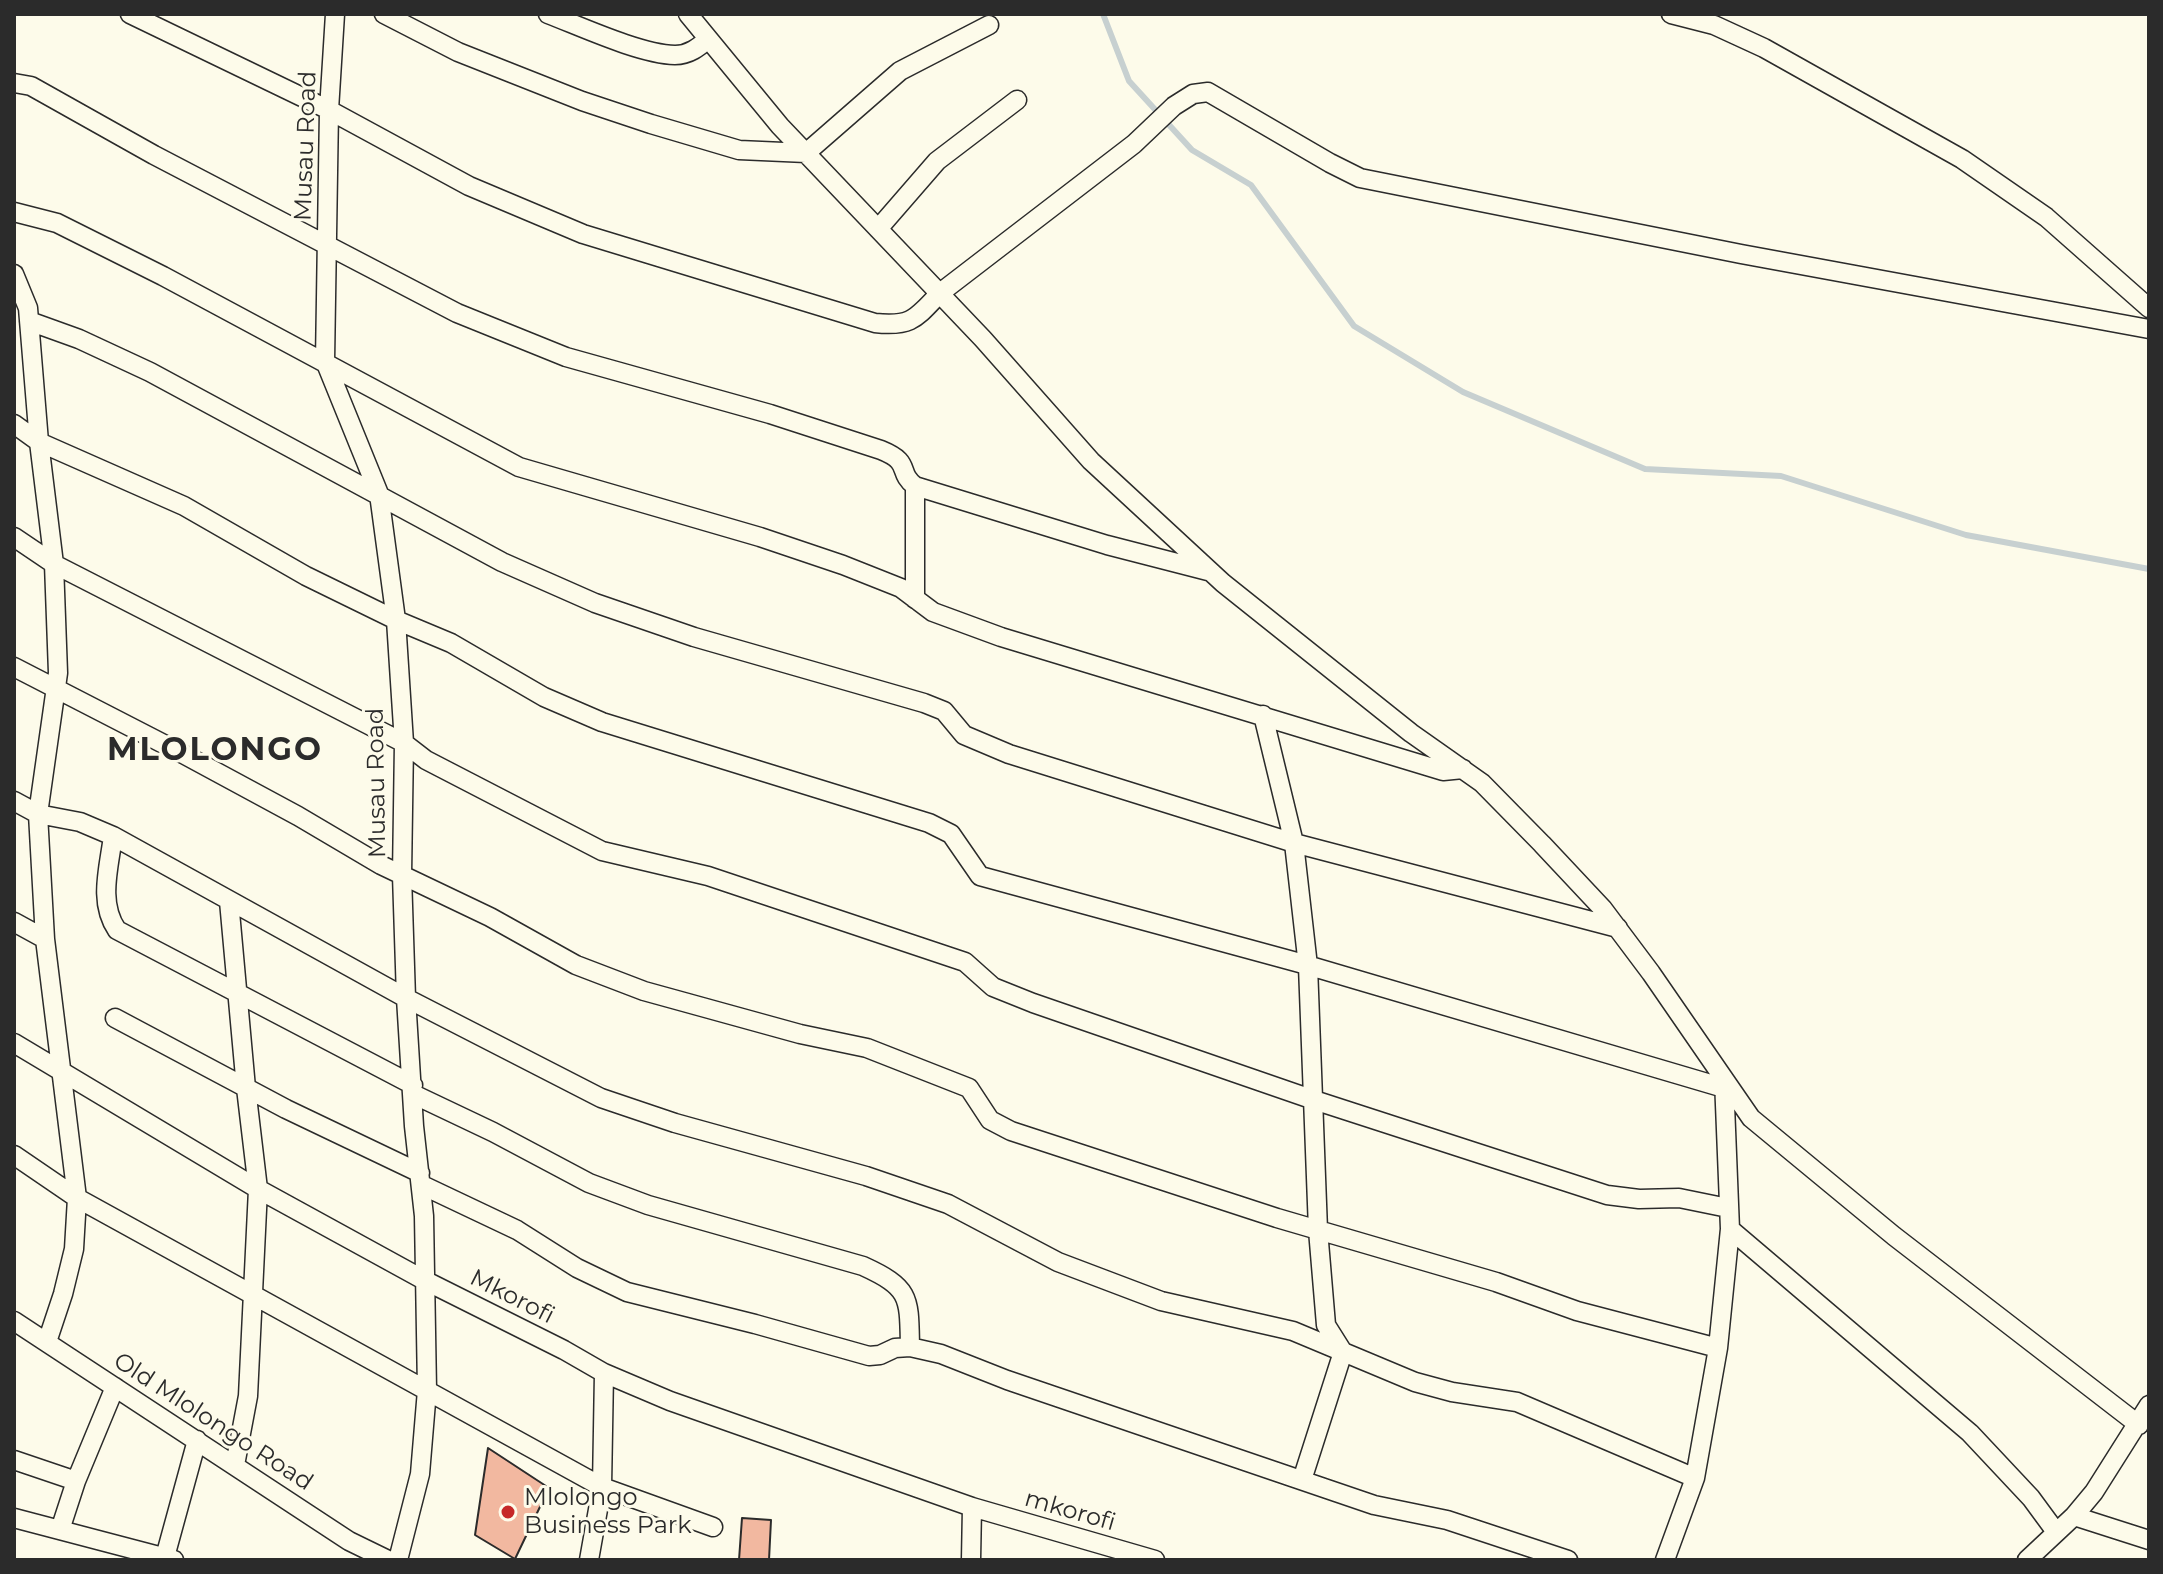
<!DOCTYPE html>
<html>
<head>
<meta charset="utf-8">
<style>
	body { margin:0 }
	#map { position:relative; width:2163px; height:1574px; overflow:hidden; background:#fdfbea; font-family:Montserrat,sans-serif }
	canvas { display:block }
	.frame { position:absolute; inset:0; border:16px solid #2b2b2b; pointer-events:none }
</style>
</head>
<body>
<div id="map">
<canvas width="2163" height="1574"></canvas>
<div class="frame"></div>
</div>
<script>
const c = document.querySelector('canvas').getContext('2d');
c.lineJoin = 'round';
function trace(path, color, width, dash) { c.strokeStyle = color; c.lineWidth = width; c.lineCap = dash ? 'butt' : 'round'; c.setLineDash(dash || []); c.stroke(path); }
function paint(path, color) { c.fillStyle = color; c.fill(path, 'evenodd'); }
function drawText(font, color, halo, rows, align = 'center') {
  c.font = font + ' Montserrat,sans-serif'; c.lineWidth = 6; c.setLineDash([]); c.textBaseline = 'middle'; c.strokeStyle = halo; c.fillStyle = color; for (const [text, x, y, turn = 0] of rows) {
    c.save(); c.translate(x, y); c.rotate((+turn || 0) * Math.PI / 180); c.textAlign = isNaN(turn) ? turn : align; if (halo) c.strokeText(text, 0, 0); c.fillText(text, 0, 0); c.restore();
  }
}
const stream = new Path2D(`
	M1103,14L1129,81L1192,150L1251,185L1354,326L1463,392L1645,469L1781,476L1966,535L2149,569`);
const building = new Path2D(`
	M488,1448L549,1488L515,1559L475,1535Z
	M742,1518L771,1520L769,1560H739Z`);
const street = new Path2D(`
	M130,14L329,110L469,186L583,234L875,323C912,327 916,318 940,293L1134,144L1174,106L1193,94L1208,92L1330,163L1360,178L1741,254L2149,329
	M335,14L329,110L325,361L379,494L396,620L404,743L402,875L406,998L414,1126L424,1216L427,1390L420,1474L398,1560
	M384,14L458,52L582,101L651,124L739,150L806,153L900,71L989,25
	M548,14C582,27 640,54 675,55C689,55 699,47 708,39
	M688,14L780,126L983,339L1091,461L1223,583L1411,733L1482,783L1542,844L1603,909L1651,973L1751,1118L1894,1236L2139,1425
	M1671,14L1714,25L1764,48L1962,159L2046,217L2149,308
	M14,83L31,86L154,155L457,313L566,357L770,414L881,450C913,463 896,471 915,486L1107,545L1208,571
	M14,212L57,223L163,276L519,467L760,537L843,565L901,588L933,612L1001,637L1443,771L1463,769
	M878,229L937,161L1017,100
	M14,274L28,308L39,442L54,564L58,673L38,814L45,939L77,1198L74,1249L63,1294L47,1342
	M29,321L79,339L150,372L502,562L595,603L694,637L924,703L944,711L964,735L1009,754L1294,843L1618,928
	M14,424L39,442L184,506L306,576L396,620L451,643L544,697L602,722L929,823L951,834L980,876L1300,963L1724,1088
	M915,486V599
	M14,537L54,564L404,743L426,760L602,851L708,876L965,962L993,987L1033,1003L1314,1100L1607,1195L1639,1199L1679,1198L1728,1208
	M14,667L185,755L298,816L381,865L490,917L576,965L644,991L800,1034L867,1048L969,1088L990,1120L1011,1131L1277,1218L1496,1282L1577,1311L1718,1348
	M1263,715L1294,843L1308,966L1318,1230L1326,1325L1343,1352L1302,1480
	M14,801L38,814L80,822L113,836L406,998L601,1098L675,1123L866,1176L948,1204L1058,1262L1161,1301L1293,1331L1415,1382L1452,1392L1517,1402L1695,1478
	M113,836C109,868 98,902 117,930L413,1085
	M229,901L246,1088L258,1189L248,1396L235,1465
	M14,922L45,939
	M115,1018L286,1109L420,1173
	M14,1043L258,1189L424,1280L564,1350L604,1373L670,1401L972,1507L1155,1560
	M413,1094L493,1132L589,1183L648,1205L863,1266C911,1288 909,1297 910,1347
	M14,1155L77,1198L602,1487L713,1527
	M422,1185L517,1230L577,1268L627,1292L755,1324L869,1356L880,1355L895,1348L910,1347L941,1354L1007,1380L1374,1505L1447,1520L1568,1560
	M1730,1229L1970,1433L2031,1498L2056,1532
	M14,1321L349,1541L388,1560
	M14,1460L76,1481
	M2074,1516L2149,1540
	M14,1518L174,1560
	M60,1530L76,1481L115,1387
	M165,1557L197,1440
	M589,1560L602,1487L604,1373
	M971,1560L972,1507
	M1665,1560L1695,1478L1718,1348L1730,1229L1724,1080
	M2027,1560L2074,1516L2094,1492L2149,1405`);
const markers = [
	[508,1512,8,"#c62828"]
];
const streetNames = [
	["Musau Road",306,146,-88],
	["Musau Road",377,783,-91],
	["Mkorofi",512,1297,27],
	["Old Mlolongo Road",213,1422,33],
	["mkorofi",1070,1511,16]
];
const poiNames = [
	["Mlolongo",524,1498],
	["Business Park",524,1526]
];
const districtNames = [
	["MLOLONGO",215,751]
];
trace(stream, '#c7d0d0', 6);
paint(building, '#f2b8a0');
trace(building, '#2b2b2b', 2);
trace(street, '#2b2b2b', 21);
trace(street, '#fdfbea', 18);
for (const [x, y, r, color] of markers) { const dot = new Path2D(); dot.arc(x, y, r, 0, 2 * Math.PI); c.fillStyle = color; c.fill(dot); trace(dot, '#fdfbea', 3); }
drawText('24px', '#2b2b2b', '#fdfbea', streetNames);
drawText('24px', '#2b2b2b', '#fdfbea', poiNames, 'left');
c.letterSpacing = '2px';
drawText('bold 32px', '#2b2b2b', '#fdfbea', districtNames);
c.letterSpacing = '0px';
</script>
</body>
</html>
